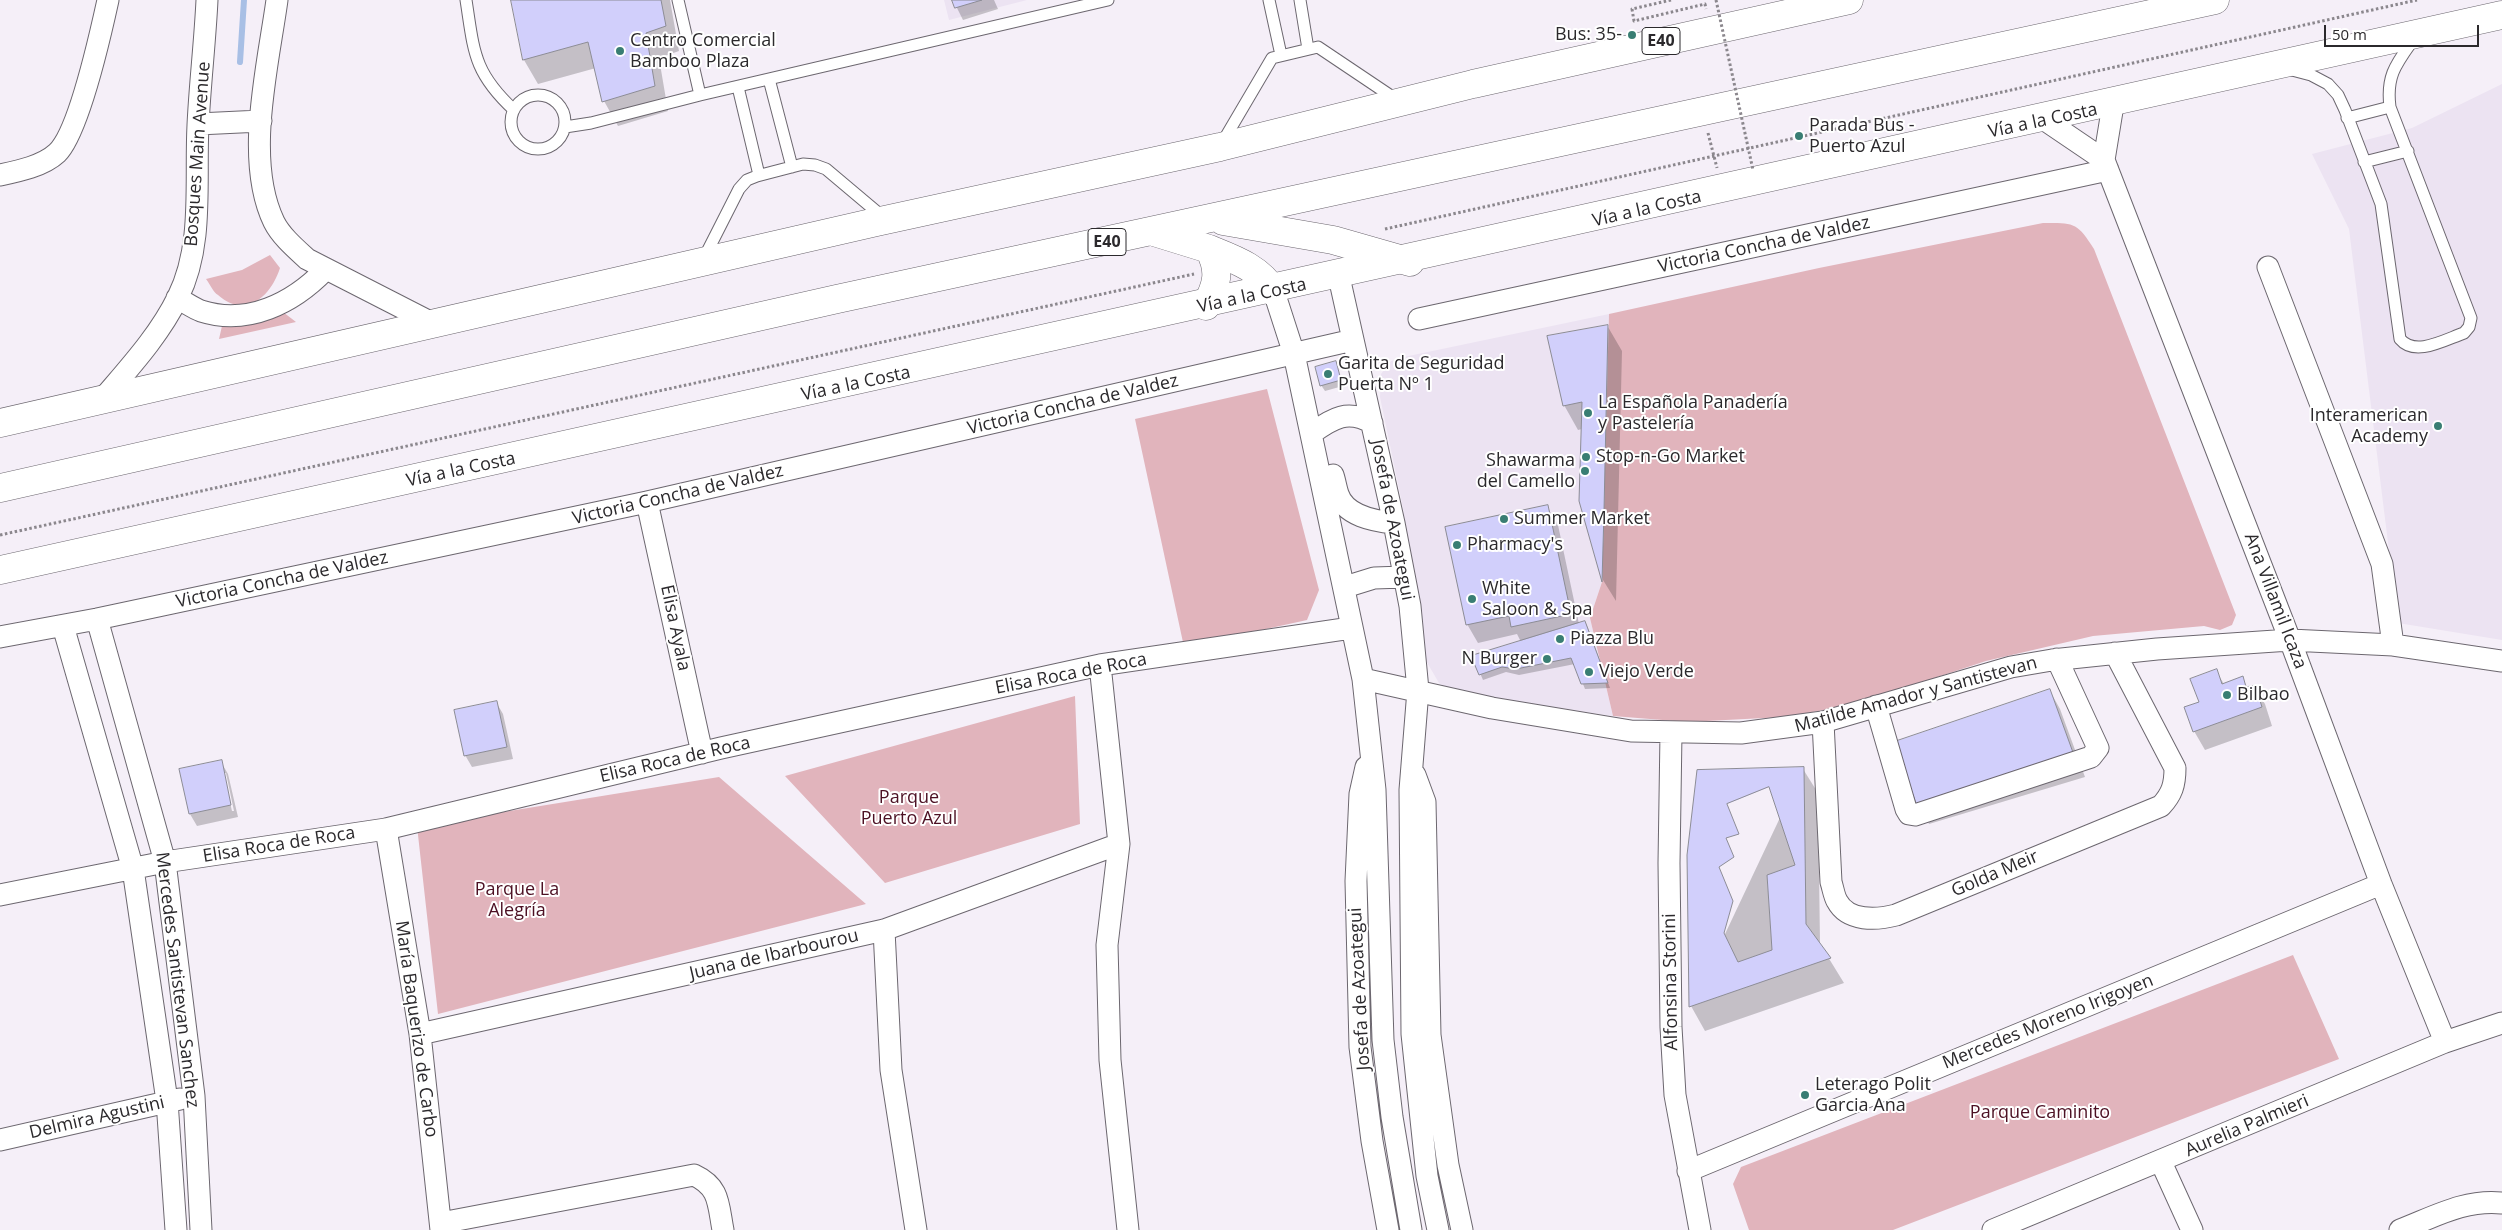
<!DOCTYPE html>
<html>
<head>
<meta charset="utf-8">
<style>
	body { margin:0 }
	#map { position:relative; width:2502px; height:1230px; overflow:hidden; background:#f5eff8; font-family:"Open Sans",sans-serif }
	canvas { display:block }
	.scale { position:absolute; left:2324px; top:25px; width:155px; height:22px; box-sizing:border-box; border:2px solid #2b292c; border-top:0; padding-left:6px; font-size:15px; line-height:18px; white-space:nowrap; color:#2b292c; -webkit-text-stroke:4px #fff; paint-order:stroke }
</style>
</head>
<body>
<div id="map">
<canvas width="2502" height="1230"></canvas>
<div class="scale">50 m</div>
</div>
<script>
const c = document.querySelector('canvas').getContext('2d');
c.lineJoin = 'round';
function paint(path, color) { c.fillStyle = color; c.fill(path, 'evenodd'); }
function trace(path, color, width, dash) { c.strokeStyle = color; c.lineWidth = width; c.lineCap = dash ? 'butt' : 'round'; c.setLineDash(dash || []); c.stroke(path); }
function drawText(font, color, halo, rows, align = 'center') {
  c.font = font + ' "Open Sans",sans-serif'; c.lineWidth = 4; c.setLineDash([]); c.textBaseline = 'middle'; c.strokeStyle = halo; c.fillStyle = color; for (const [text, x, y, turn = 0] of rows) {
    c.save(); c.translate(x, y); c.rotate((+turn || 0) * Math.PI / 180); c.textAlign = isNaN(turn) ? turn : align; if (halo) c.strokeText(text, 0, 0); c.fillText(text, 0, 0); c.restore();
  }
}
const built = new Path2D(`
	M944,0H1027L949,20Z
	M2502,84V640L2398,623L2349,229L2312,154L2412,128Z
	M1609,314L1602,582L1590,618L1613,716L1453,692L1439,683L1425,659L1403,508L1380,397L1381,374L1391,361L1399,358Z`);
const green = new Path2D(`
	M2043,223C2074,223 2077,222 2094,249L2236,615L2232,625L2220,630L2204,626L2093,636L1986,661L1853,705L1784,717L1687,722L1613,716L1590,618L1602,582L1609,314L1819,268Z
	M270,255L280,268C271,296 246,320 218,295C213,292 210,284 206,279L242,270Z
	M283,312L296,322L219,339L222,326Z
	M1267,389L1319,590L1307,620L1184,647L1135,419Z
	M1075,696L1080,824L885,883L785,776Z
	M719,777L866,904L438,1014L417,826Z
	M2293,955L2339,1059L1893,1230H1749L1733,1184L1741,1167Z`);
const shadow = new Path2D(`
	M512,0H670L679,51L659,58L668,111L618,126L604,101L596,68L538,84L524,60Z
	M953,0H994L998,9L963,20Z
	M1608,327L1622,351L1616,601L1603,580L1580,501L1582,429L1578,430L1564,405Z
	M1335,362L1343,386L1325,391L1321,385Z
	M1547,507L1558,525L1579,624L1585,622L1588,628L1610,688L1585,689L1575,664L1519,675L1506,672L1483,680L1473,657L1521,642L1517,634L1478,643L1467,624Z
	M2216,671L2224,684L2242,678L2248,688L2254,686L2265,704L2272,726L2205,750L2194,731L2200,703Z
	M2050,691L2060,709L2085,777L1929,824L1919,805Z
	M496,702L503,714L513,759L472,767L465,755Z
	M221,762L228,774L238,817L197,826L190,814ZM223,773H226L234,811H232Z
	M1803,769L1818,793L1820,944L1844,983L1705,1031L1691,1006Z`);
const stream = new Path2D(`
	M240,62L244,0`);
const building = new Path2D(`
	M511,0H661L666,26L646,33L655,86L602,102L588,42L523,60Z
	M952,0H982L955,8Z
	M1608,325L1604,511L1602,582L1579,501L1582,402L1563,406L1547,336Z
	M1336,361L1341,380L1320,386L1315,367Z
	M1548,505L1571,614L1511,627L1509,616L1466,625L1445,527Z
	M1585,621L1608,683L1581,684L1571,658L1516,669L1502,667L1479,675L1471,656Z
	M2217,669L2222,684L2243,676L2246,687L2255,685L2262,707L2193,732L2184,707L2199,702L2190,679Z
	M2050,689L2075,758L1917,806L1894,742Z
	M497,701L507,747L464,756L454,710Z
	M222,760L231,805L189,814L179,769Z
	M1804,767L1806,924L1831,958L1689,1007L1687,855L1697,770Z
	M1769,787L1795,865L1767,875L1772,950L1738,962L1724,933L1733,901L1719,867L1734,857L1726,838L1739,834L1727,804Z`);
const path = new Path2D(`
	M1671,0L1632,9L1634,21L1705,4L1706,9
	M1708,133L1717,168
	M1385,229L2417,0
	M0,535L1194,274`);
const service = new Path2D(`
	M466,0C474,51 473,72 514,110
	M678,0L700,95
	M1269,0L1281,55
	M1300,0L1308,49
	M2292,70L2311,75L2328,84L2338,95L2345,110L2381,204L2400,339C2415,357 2444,340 2464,333L2469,327L2471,318L2390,107C2386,76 2396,64 2413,40
	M769,79L792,167
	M738,87L759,175
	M511 122a27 27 0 1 1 54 0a27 27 0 1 1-54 0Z
	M2347,118L2390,107
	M565,127L591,123L700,95L1108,0
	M1222,143L1272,58L1318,47L1397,100
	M2364,162L2408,151
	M704,258L739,189L747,180L757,176L803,164L815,165L826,169L883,217`);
const minor = new Path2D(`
	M277,0C268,66 244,160 274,222C281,236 295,248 307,259L432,323
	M2113,105L2104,160L2290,640L2381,884L2445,1042
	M2045,120L2104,160
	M198,124L261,121
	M0,175C19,171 43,166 57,153C79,132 101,32 108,0
	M2268,267L2382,564L2393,645
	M1339,277L1394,523L1410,606L1418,690L1410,790L1412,1034L1427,1176L1438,1230
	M1274,292L1294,354L1363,679L1375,790L1383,1040L1392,1117L1411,1230
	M177,298C185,302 193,308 201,311C248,326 293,303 325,270
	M1419,319L2108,170
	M101,401C128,369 159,336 178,297C204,245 195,182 198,125C200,83 205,42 207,0
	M1312,433C1333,418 1348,409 1372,423
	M1333,475C1335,481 1336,488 1338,494C1345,516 1374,521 1394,523
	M647,502L702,753
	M1345,587L1374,578L1404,577
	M97,619L165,862L194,1096L201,1230
	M63,626L133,869L167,1101L176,1230
	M0,637L97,619L647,502L1353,340
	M1100,665L1119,844L1107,945L1110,1060L1128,1230
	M1363,679L1492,708L1631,731L1741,733L1823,722L2011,667L2052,660L2157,649L2290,640L2393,645L2502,661
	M1876,706L1906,809L1909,814L1915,815L2091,757L2098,748L2057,659
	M1823,722L1831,882C1833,888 1834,896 1837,901C1848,922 1877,920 1896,915L2161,806C2172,794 2175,785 2175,768L2115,653
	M1671,733L1669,863L1671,1027L1675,1095L1700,1230
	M1366,767L1360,794L1356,881L1360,1047L1372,1141L1388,1230
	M1415,775L1425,802L1430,1035L1448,1165L1462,1230
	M386,829L420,1034L441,1230
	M0,895L165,862L386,829L721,748L1100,665L1351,628
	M884,930L891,1070L916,1230
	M420,1034L884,930L1119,844
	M0,1140L180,1099
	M2161,1162L2192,1230
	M1688,1171L2381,884
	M441,1223L694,1175C720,1187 718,1204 723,1230
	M1993,1230L2445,1042L2502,1023
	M2400,1230C2434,1217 2465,1199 2502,1203`);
const tertiary = new Path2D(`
	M0,570C835,388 1670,207 2502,15`);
const trunk = new Path2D(`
	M1223,221L1333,240L1410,262
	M1154,232L1209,249C1221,271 1217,285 1206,306
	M1209,249C1234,259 1260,268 1274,292
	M0,423L876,222L1220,147L1473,84L1849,0
	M0,488L837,299L2215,0`);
const pathBridge = new Path2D(`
	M1716,0L1753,170`);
const markers = [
	[1632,35,5,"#397e73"],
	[620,51,5,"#397e73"],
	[1799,136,5,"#397e73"],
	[1328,374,5,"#397e73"],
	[1588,413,5,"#397e73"],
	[2438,426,5,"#397e73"],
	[1586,457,5,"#397e73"],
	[1585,471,5,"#397e73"],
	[1504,519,5,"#397e73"],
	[1457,545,5,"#397e73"],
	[1472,599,5,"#397e73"],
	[1560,639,5,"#397e73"],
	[1547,659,5,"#397e73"],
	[1589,672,5,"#397e73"],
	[2227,695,5,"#397e73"],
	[1805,1095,5,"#397e73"]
];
const shields = [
	[1661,41,38],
	[1107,242,38]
];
const shieldNames = [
	["E40",1661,41],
	["E40",1107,242]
];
const poiNames = [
	["Bus: 35-",1622,35,"right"],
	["Centro Comercial",630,41],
	["Bamboo Plaza",630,62],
	["Parada Bus -",1809,126],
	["Puerto Azul",1809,147],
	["Garita de Seguridad",1338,364],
	["Puerta Nº 1",1338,385],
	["La Española Panadería",1598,403],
	["y Pastelería",1598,424],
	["Interamerican",2428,416,"right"],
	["Academy",2428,437,"right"],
	["Stop-n-Go Market",1596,457],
	["Shawarma",1575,461,"right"],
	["del Camello",1575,482,"right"],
	["Summer Market",1514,519],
	["Pharmacy's",1467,545],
	["White",1482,589],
	["Saloon & Spa",1482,610],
	["Piazza Blu",1570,639],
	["N Burger",1537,659,"right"],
	["Viejo Verde",1599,672],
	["Bilbao",2237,695],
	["Leterago Polit",1815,1085],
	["Garcia Ana",1815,1106]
];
const streetNames = [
	["Vía a la Costa",2043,121,-12],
	["Bosques Main Avenue",198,154,-86],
	["Vía a la Costa",1647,209,-13],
	["Victoria Concha de Valdez",1764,245,-12],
	["Vía a la Costa",1252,296,-12],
	["Vía a la Costa",856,384,-12],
	["Victoria Concha de Valdez",1073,405,-13],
	["Vía a la Costa",461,470,-12],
	["Victoria Concha de Valdez",678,495,-13],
	["Josefa de Azoategui",1392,520,79],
	["Victoria Concha de Valdez",282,580,-12],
	["Ana Villamil Icaza",2275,601,69],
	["Elisa Ayala",675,628,78],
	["Elisa Roca de Roca",1071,674,-11],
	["Matilde Amador y Santistevan",1916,695,-15],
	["Elisa Roca de Roca",675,760,-13],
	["Elisa Roca de Roca",279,845,-9],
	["Golda Meir",1995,874,-23],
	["Juana de Ibarbourou",774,955,-13],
	["Mercedes Santistevan Sanchez",177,980,83],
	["Alfonsina Storini",1671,982,-91],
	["Josefa de Azoategui",1360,989,-93],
	["Mercedes Moreno Irigoyen",2048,1022,-22],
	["María Baquerizo de Carbo",416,1029,82],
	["Delmira Agustini",97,1118,-13],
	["Aurelia Palmieri",2247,1126,-23]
];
const parkNames = [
	["Parque",909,798],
	["Puerto Azul",909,819],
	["Parque La",517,890],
	["Alegría",517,911],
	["Parque Caminito",2040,1113]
];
paint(built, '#ece3f2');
paint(green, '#e1b4bc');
paint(shadow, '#0003');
trace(stream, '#a8bfe5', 6);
paint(building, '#d1cffb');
trace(building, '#8c8c95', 1);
trace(service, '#6c676f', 13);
trace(minor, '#6c676f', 23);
trace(tertiary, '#6c676f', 29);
trace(trunk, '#6c676f', 29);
trace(path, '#8b878d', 3, [2.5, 2.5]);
trace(service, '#fff', 11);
trace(minor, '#fff', 21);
trace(tertiary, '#fff', 28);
trace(trunk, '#fff', 28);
trace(pathBridge, '#8b878d', 3, [2.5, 2.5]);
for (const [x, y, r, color] of markers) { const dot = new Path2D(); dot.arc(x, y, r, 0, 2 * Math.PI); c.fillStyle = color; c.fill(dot); trace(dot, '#fff', 2); }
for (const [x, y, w] of shields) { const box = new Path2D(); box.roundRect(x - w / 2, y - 13.5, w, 27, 4); c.fillStyle = '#fff'; c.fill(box); trace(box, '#2b292c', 1); }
drawText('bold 16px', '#2b292c', null, shieldNames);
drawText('18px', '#2b292c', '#fff', poiNames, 'left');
drawText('18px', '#2b292c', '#fff', streetNames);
drawText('18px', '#4c1023', '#fff', parkNames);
</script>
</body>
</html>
